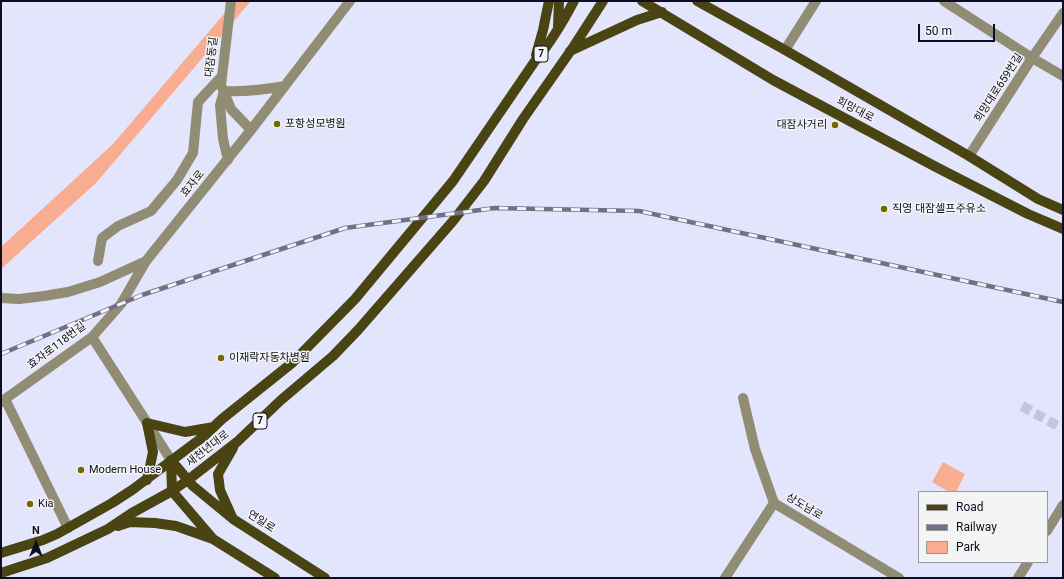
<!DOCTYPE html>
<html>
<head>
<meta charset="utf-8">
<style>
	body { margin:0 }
	#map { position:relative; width:1064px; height:579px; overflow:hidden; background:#e3e5fd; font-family:Roboto,sans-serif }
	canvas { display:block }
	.frame { position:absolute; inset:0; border:2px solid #0e0e22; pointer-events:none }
	.legend { position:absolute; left:918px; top:491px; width:130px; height:72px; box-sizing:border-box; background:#f4f4f4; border:1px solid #9898a0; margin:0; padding:5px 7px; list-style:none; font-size:12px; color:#0e0e22 }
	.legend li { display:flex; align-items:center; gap:8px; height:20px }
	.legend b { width:20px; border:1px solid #9898a0 }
	.north { position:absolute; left:16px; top:523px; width:40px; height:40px; -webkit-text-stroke:3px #f4f4f4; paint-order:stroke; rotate:0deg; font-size:11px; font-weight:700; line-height:16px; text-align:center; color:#0e0e22 }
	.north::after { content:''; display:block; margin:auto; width:14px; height:18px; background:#0e0e22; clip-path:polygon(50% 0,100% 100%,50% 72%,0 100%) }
	.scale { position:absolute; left:918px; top:24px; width:77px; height:18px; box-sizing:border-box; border:2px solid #0e0e22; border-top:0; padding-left:5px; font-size:12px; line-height:14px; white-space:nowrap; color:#0e0e22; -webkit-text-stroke:3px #f4f4f4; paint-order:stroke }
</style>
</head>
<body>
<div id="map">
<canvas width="1064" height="579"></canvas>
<div class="frame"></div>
<ul class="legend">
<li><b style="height:5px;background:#4a4413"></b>Road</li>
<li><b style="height:5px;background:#707187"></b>Railway</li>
<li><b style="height:11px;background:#f8ad90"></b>Park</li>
</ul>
<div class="north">N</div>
<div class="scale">50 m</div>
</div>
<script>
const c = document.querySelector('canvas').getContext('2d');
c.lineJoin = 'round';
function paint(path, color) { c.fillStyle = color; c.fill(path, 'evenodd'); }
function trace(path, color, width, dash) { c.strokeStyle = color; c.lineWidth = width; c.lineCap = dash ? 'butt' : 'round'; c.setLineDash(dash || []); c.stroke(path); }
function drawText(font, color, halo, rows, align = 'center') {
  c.font = font + ' Roboto,"Noto Sans KR",sans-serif'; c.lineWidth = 3; c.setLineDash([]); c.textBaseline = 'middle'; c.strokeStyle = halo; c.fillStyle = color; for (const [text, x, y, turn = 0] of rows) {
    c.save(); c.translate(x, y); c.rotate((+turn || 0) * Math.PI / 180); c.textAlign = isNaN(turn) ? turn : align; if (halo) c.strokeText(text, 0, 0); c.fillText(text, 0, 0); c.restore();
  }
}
const green = new Path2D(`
	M235,1H251L96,183L1,269V247L113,144Z
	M943,462L965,474L956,492H949L932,482Z`);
const minorTunnel = new Path2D(`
	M1022,406L1060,427`);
const minor = new Path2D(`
	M231,1L221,85L231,109L251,130
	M944,1L1032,58L1063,76
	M785,50L816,1
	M224,91L220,105L223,139L228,160
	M224,91C247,92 263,90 285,86
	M969,156L1032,58L1063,13
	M98,261L102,238L118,226L151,211L177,180L193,153L198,102L222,76
	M1,298L19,299L44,296L68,292L100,282L146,261L251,130L350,1
	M92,337L171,460
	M743,398L755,449L774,503
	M5,399L68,528
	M1,402L92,337L121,304L146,261
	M774,503L899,578
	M1047,531L1063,505
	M725,578L774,503
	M1018,578L1028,562`);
const major = new Path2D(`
	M642,1L773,80L936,167L1028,214L1063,229
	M697,1L785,50L969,156L1038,199L1063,210
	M558,27L559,1
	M570,51L637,20L662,12
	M536,55L543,30L549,1
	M171,460L193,486L233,519L325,578
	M171,460L172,491L213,539L275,578
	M147,480L153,452L147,423L185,432L214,427
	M232,517L220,490L218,474L233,448
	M118,526L130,522L155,523L176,526L213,539
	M1,553L43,540L57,534L112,503L132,490L203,437L222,419L292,363L355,299L453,181L535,61C549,45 564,20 574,1
	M1,573L47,558L108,529L132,513L172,491L188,480L237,442L281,400L333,356L358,330L453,221L484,181L523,119L574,46L603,1`);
const rail = new Path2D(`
	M1,354L142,295L345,228L495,208L639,211L1063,302`);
const markers = [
	[277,124,4,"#746900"],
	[835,125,4,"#746900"],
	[884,209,4,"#746900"],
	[221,358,4,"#746900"],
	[81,470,4,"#746900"],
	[30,504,4,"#746900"]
];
const shields = [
	[541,54,14],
	[260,421,14]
];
const shieldNames = [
	["7",541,54],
	["7",260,421]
];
const streetNames = [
	["대잠동길",212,57,-83],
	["희망대로659번길",999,88,-57],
	["희망대로",855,110,28],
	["효자로",193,184,-51],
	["효자로118번길",57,346,-37],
	["새천년대로",208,449,-38],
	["상도남로",804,507,31],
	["연일로",261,522,33]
];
const poiNames = [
	["포항성모병원",285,124],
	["대잠사거리",827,125,"right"],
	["직영 대잠셀프주유소",892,209],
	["이재락자동차병원",229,358],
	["Modern House",89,470],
	["Kia",38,504]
];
paint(green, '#f8ad90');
trace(minorTunnel, '#c3c5dc', 10, [10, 5]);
trace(minor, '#908d74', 10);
trace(major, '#4a4413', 10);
trace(rail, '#707187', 4.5);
trace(rail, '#f4f4f4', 3, [9]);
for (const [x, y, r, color] of markers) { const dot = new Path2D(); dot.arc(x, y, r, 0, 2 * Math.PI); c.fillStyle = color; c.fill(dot); trace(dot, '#f4f4f4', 1.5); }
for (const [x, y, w] of shields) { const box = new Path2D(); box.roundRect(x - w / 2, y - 8, w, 16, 3); c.fillStyle = '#f4f4f4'; c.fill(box); trace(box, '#0e0e22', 1); }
drawText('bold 10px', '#0e0e22', null, shieldNames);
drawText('11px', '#0e0e22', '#f4f4f4', streetNames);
drawText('11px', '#0e0e22', '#f4f4f4', poiNames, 'left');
</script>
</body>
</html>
